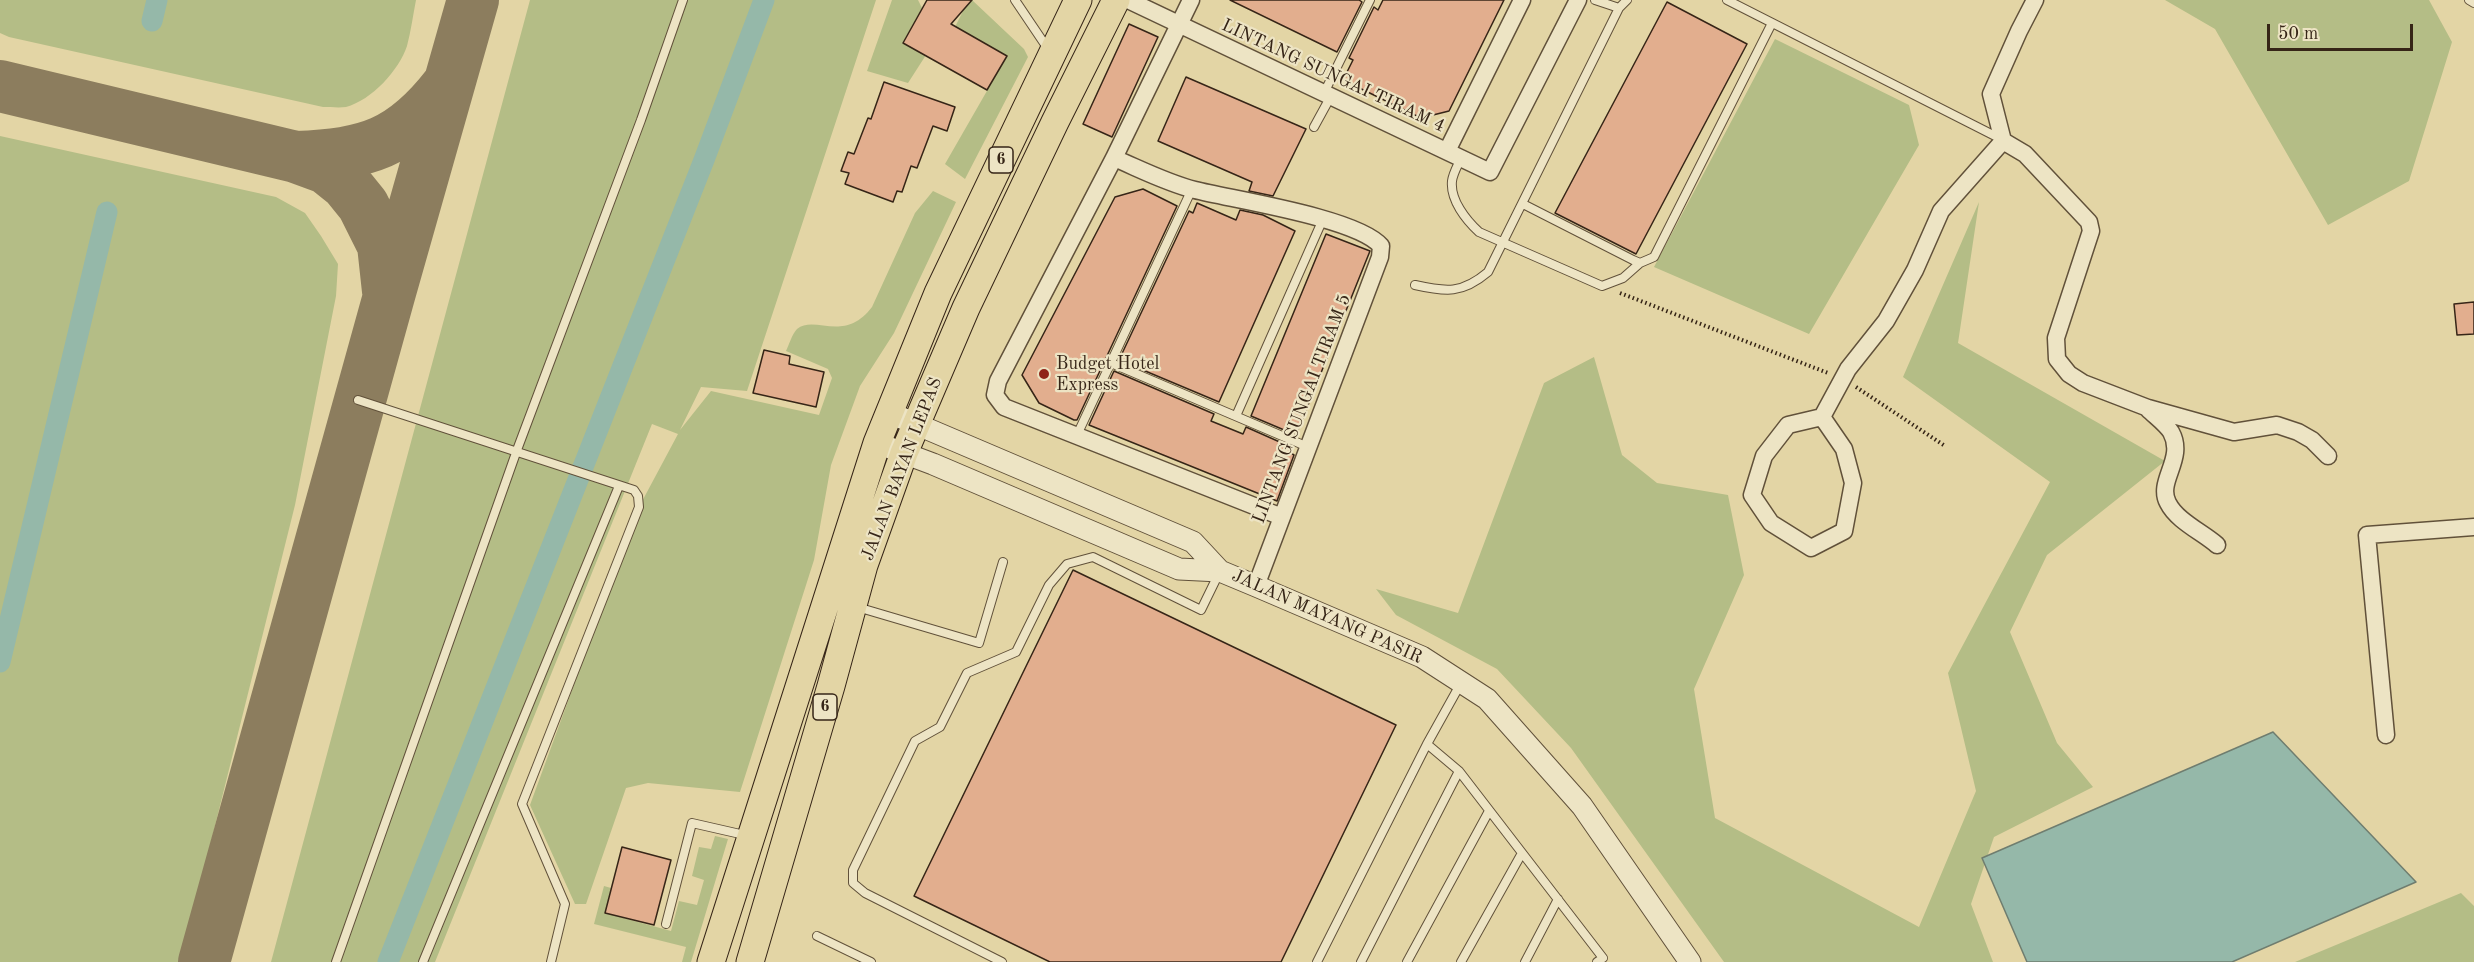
<!DOCTYPE html>
<html>
<head>
<meta charset="utf-8">
<style>
	body { margin:0 }
	#map { position:relative; width:2474px; height:962px; overflow:hidden; background:#e3d5a5; font-family:"Old Standard TT",serif }
	canvas { display:block }
	.scale { position:absolute; left:2267px; top:24px; width:146px; height:27px; box-sizing:border-box; border:3px solid #362517; border-top:0; padding-left:8px; font-size:18px; line-height:21px; white-space:nowrap; color:#362517; -webkit-text-stroke:4px #ede4c4; paint-order:stroke }
</style>
</head>
<body>
<div id="map">
<canvas width="2474" height="962"></canvas>
<div class="scale">50 m</div>
</div>
<script>
const c = document.querySelector('canvas').getContext('2d');
c.lineJoin = 'round';
function paint(path, color) { c.fillStyle = color; c.fill(path, 'evenodd'); }
function trace(path, color, width, dash) { c.strokeStyle = color; c.lineWidth = width; c.lineCap = dash ? 'butt' : 'round'; c.setLineDash(dash || []); c.stroke(path); }
function drawText(font, color, halo, rows, align = 'center') {
  c.font = font + ' "Old Standard TT",serif'; c.lineWidth = 4.5; c.setLineDash([]); c.textBaseline = 'middle'; c.strokeStyle = halo; c.fillStyle = color; for (const [text, x, y, turn = 0] of rows) {
    c.save(); c.translate(x, y); c.rotate((+turn || 0) * Math.PI / 180); c.textAlign = isNaN(turn) ? turn : align; if (halo) c.strokeText(text, 0, 0); c.fillText(text, 0, 0); c.restore();
  }
}
const green = new Path2D(`
	M0,0H416C413,15 411,31 407,46C399,70 372,100 346,107C339,108 330,107 323,107L9,37L0,33Z
	M530,0H876L747,391L701,387L680,430L711,391L819,415L832,378L828,369L786,351C789,345 792,334 797,329C815,314 844,344 872,307L915,213L933,191L956,202L894,333L860,386L831,465L814,560L740,792L648,783L626,788L586,904H575L530,805L639,507L678,434L652,424L435,962H271Z
	M892,0H918L922,8L903,42L926,55L908,83L867,71Z
	M972,0L1024,49L1028,57L965,179L945,164L1007,56L955,27L964,9Z
	M2165,0H2429L2452,42L2409,181L2328,225L2215,29Z
	M1775,39L1909,105L1919,145L1809,334L1654,267Z
	M0,136L276,197L305,213L321,236L338,264L336,296L295,505L181,962H0Z
	M1979,202L1958,343L2165,461L2047,555L2010,632L2057,743L2093,787L1994,837L1971,904L1993,962H1724L1571,748L1497,669L1396,615L1376,589L1458,613L1544,383L1594,357L1622,455L1657,483L1728,495L1744,575L1694,689L1715,818L1919,927L1976,791L1948,673L2050,482L1903,377Z
	M715,836L728,839L691,962H682L686,947L594,924L604,886L611,888L605,913L671,931L679,901L697,905L704,880L692,876L699,847L711,849Z
	M2461,893L2474,906V962H2295Z`);
const water = new Path2D(`
	M2273,732L2416,882L2232,962H2027L1982,858Z`);
const canal = new Path2D(`
	M152,21L157,0
	M0,662L107,212
	M388,962L704,160L764,0`);
const taxiway = new Path2D(`
	M0,86L296,157
	M388,291L383,245L363,205L346,184L326,168L296,157C367,154 402,144 447,86
	M204,962C293,641 381,320 473,0`);
const building = new Path2D(`
	M927,0H972L951,24L1007,56L987,90L903,43Z
	M1230,0H1359L1362,2L1337,52Z
	M1383,0H1504L1449,111L1421,118L1343,80L1353,60L1349,58L1374,7L1378,10Z
	M1667,2L1747,44L1636,254L1555,213Z
	M1129,24L1158,37L1112,137L1083,124Z
	M1186,77L1306,129L1273,196L1249,191L1252,182L1158,141Z
	M884,82L955,107L947,131L933,126L917,168L911,166L902,192L897,191L893,202L845,184L849,173L841,171L848,152L854,154L868,118L871,119Z
	M1143,189L1177,206L1077,420H1074L1039,403L1022,375L1115,197Z
	M1197,203L1236,220L1240,210L1263,215L1295,231L1219,402L1119,360L1189,211L1193,213Z
	M1326,234L1370,251L1296,435L1251,416Z
	M2474,302V334L2457,335L2454,304Z
	M764,350L790,356L789,364L824,372L816,407L753,393Z
	M1114,371L1214,414L1211,421L1243,434L1246,427L1291,447L1289,452L1294,455L1277,501L1089,425Z
	M1073,570L1396,725L1281,962H1050L914,896Z
	M622,847L671,860L654,925L605,913Z`);
const path = new Path2D(`
	M1620,293L1828,373
	M1856,387L1945,446`);
const service = new Path2D(`
	M1015,0L1048,49
	M1595,0L1619,8
	M1727,0L2003,140
	M2469,0L2474,3
	M1324,93L1370,0
	M1314,127L1331,96
	M1461,158C1458,165 1453,173 1452,181C1450,200 1466,220 1479,232L1602,286L1623,278L1640,263
	M1523,204L1633,260L1640,263L1654,257L1772,23
	M1415,285C1446,292 1462,294 1488,272L1619,8L1627,0
	M1111,363L1308,447
	M358,400L634,490L638,496L639,507L522,804L565,904L551,962
	M1236,416L1323,219
	M1077,435L1192,189
	M857,607L979,643L1003,562
	M1461,683L1427,744L1459,771L1603,958L1597,962
	M666,924L692,823L749,836
	M817,936L871,962
	M336,962L517,450L641,120L683,0
	M423,962L619,486
	M1002,962L865,893L853,883V870L915,741L940,727L967,673L1016,652L1049,585L1067,564L1093,557L1201,610L1220,571
	M1317,962L1427,744
	M1361,962L1459,771
	M1407,962L1489,811
	M1461,962L1522,853
	M1525,962L1558,899`);
const minor = new Path2D(`
	M1128,0L1490,172L1578,0
	M1191,0L1114,158L998,381L995,395L1004,407L1282,517
	M2035,0L2019,31L1991,94L2003,141L2025,154L2089,222L2091,231L2056,338L2057,359L2069,374L2083,383L2148,408L2234,432L2277,425L2298,432L2312,440L2328,456
	M1447,151L1522,0
	M1114,158C1140,169 1167,183 1195,190C1235,200 1357,218 1381,246L1380,257L1256,586
	M2148,409C2155,416 2166,424 2171,432C2186,459 2156,481 2168,503C2177,521 2202,532 2217,545
	M1822,417L1788,425L1764,456L1752,495L1771,523L1811,548L1844,531L1853,483L1844,449L1822,417L1848,369L1886,321L1915,270L1941,211L2003,141
	M2386,735L2367,535L2474,527`);
const tertiary = new Path2D(`
	M890,413L1193,542L1220,571
	M877,443L933,464L1179,569L1220,571L1256,586L1422,657L1487,699L1582,806L1690,962`);
const trunk = new Path2D(`
	M711,962L877,443L938,293L1078,0
	M750,962L831,686L864,565L904,453L966,308L1055,122L1116,0`);
const markers = [
	[1044,374,6,"#8f2418"]
];
const shields = [
	[1001,160,24],
	[825,707,24]
];
const shieldNames = [
	["6",1001,160],
	["6",825,707]
];
const streetNames = [
	["LINTANG SUNGAI TIRAM 4",1333,76,25],
	["LINTANG SUNGAI TIRAM 5",1302,409,-69],
	["JALAN BAYAN LEPAS",902,469,-69],
	["JALAN MAYANG PASIR",1327,617,24]
];
const poiNames = [
	["Budget Hotel",1056,364],
	["Express",1056,385]
];
paint(green, '#b4bd86');
paint(water, '#95b8a9');
trace(water, '#6f7d6f', 1.5);
trace(canal, '#95b8a9', 21);
trace(taxiway, '#8c7d5e', 52);
paint(building, '#e2ae8e');
trace(building, '#362517', 1.5);
trace(service, '#61513a', 10);
trace(minor, '#61513a', 19);
trace(tertiary, '#61513a', 23);
trace(trunk, '#362517', 29);
trace(path, '#362517', 4, [1.5, 3]);
trace(service, '#ede4c4', 8);
trace(minor, '#ede4c4', 16);
trace(tertiary, '#ede4c4', 21);
trace(trunk, '#e3d5a5', 27);
for (const [x, y, r, color] of markers) { const dot = new Path2D(); dot.arc(x, y, r, 0, 2 * Math.PI); c.fillStyle = color; c.fill(dot); trace(dot, '#ede4c4', 2); }
for (const [x, y, w] of shields) { const box = new Path2D(); box.roundRect(x - w / 2, y - 13, w, 26, 4.5); c.fillStyle = '#ede4c4'; c.fill(box); trace(box, '#362517', 1.5); }
drawText('bold 16px', '#362517', null, shieldNames);
drawText('18px', '#362517', '#ede4c4', streetNames);
drawText('18px', '#362517', '#ede4c4', poiNames, 'left');
</script>
</body>
</html>
